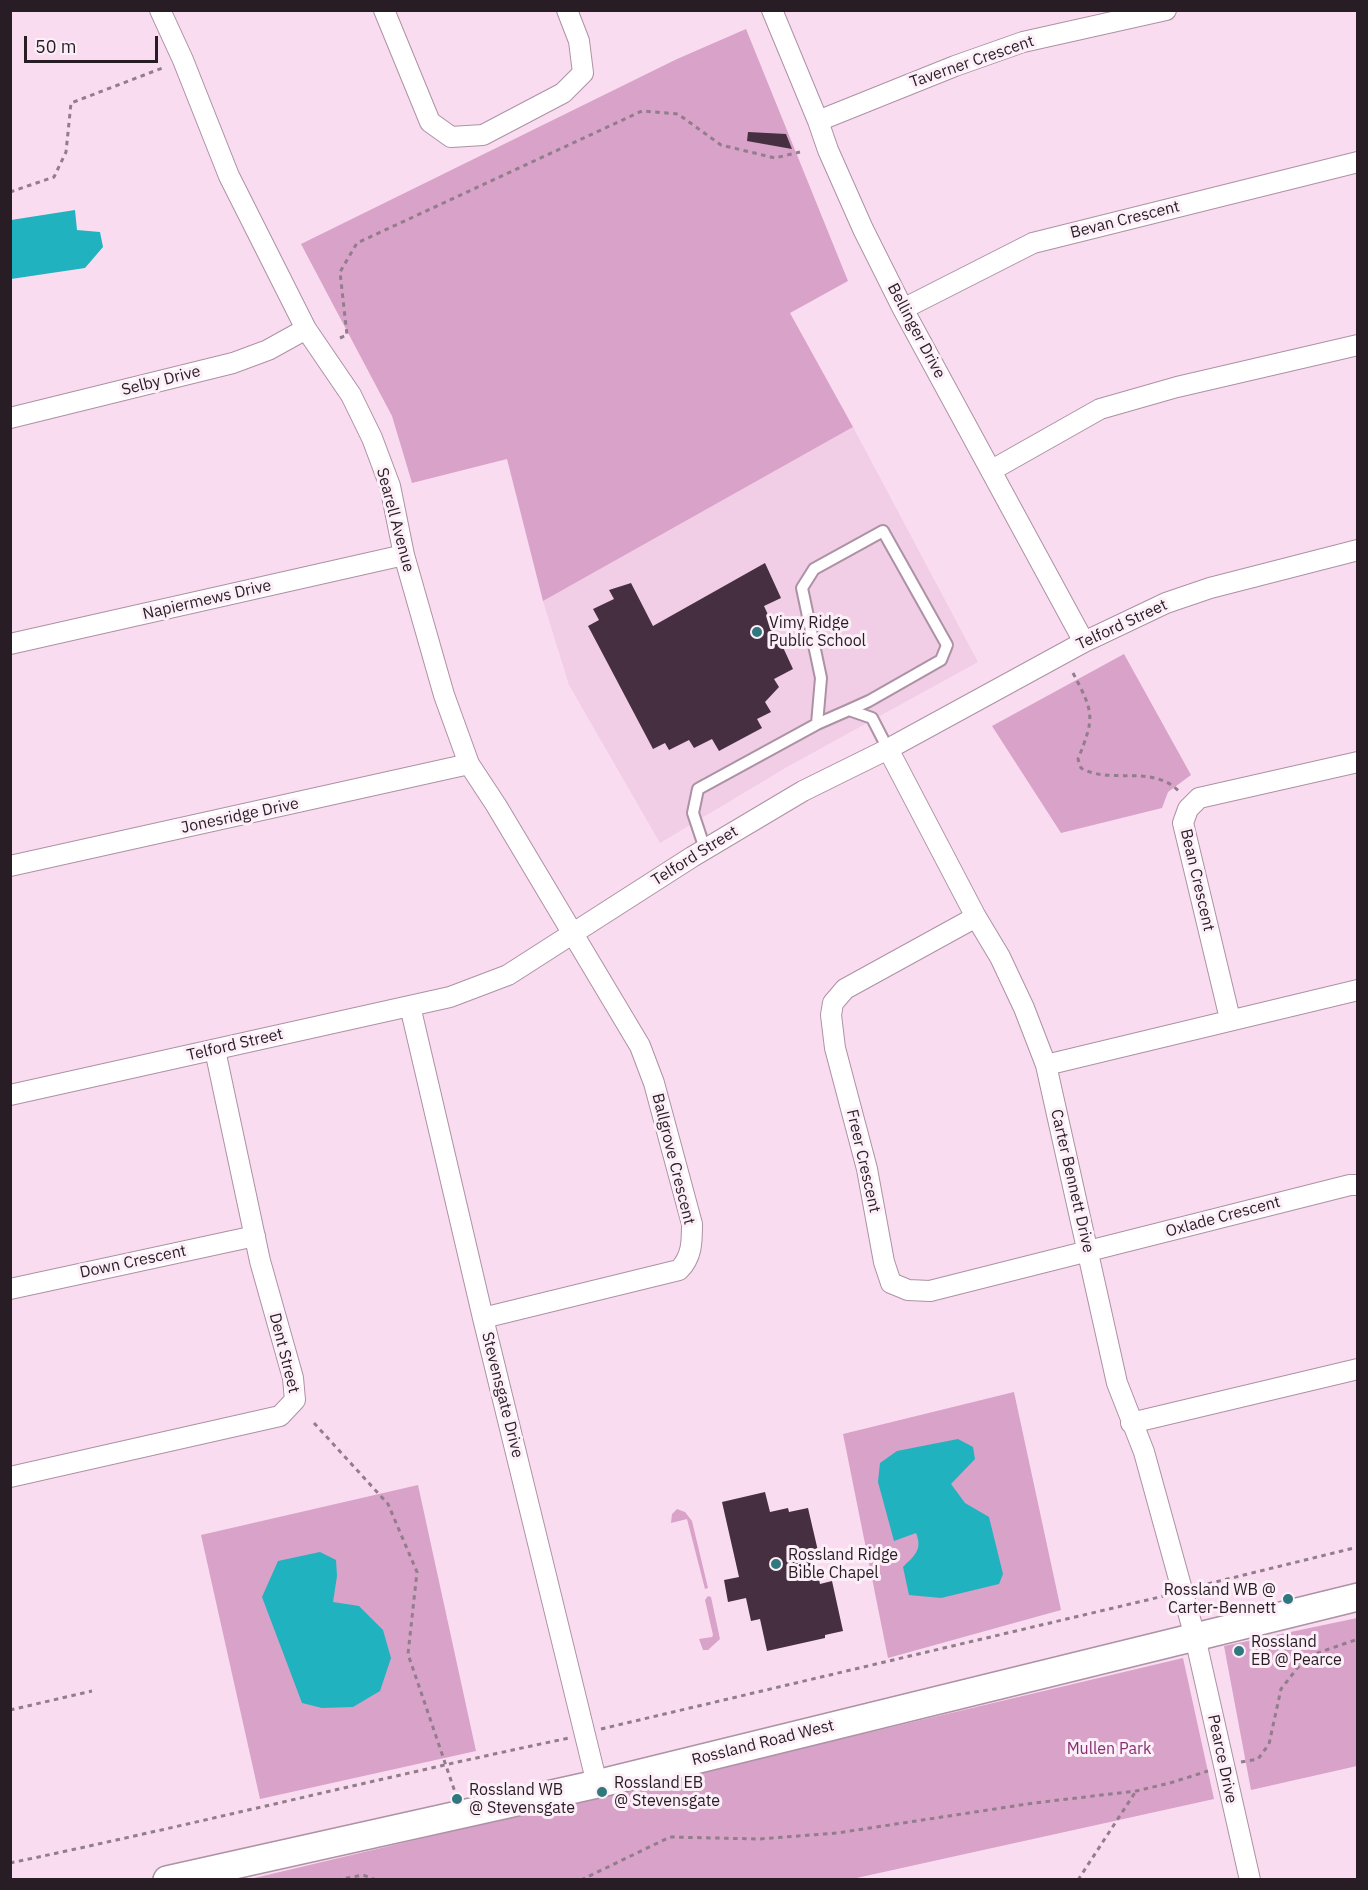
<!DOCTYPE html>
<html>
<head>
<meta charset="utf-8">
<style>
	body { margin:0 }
	#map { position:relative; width:1368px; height:1890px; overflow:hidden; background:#fadcf1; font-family:"IBM Plex Sans",sans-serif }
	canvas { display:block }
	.frame { position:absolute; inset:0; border:12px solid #281d25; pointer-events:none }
	.scale { position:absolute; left:24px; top:36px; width:134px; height:27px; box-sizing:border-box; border:3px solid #281d25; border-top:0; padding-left:8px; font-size:18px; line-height:21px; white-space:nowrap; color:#281d25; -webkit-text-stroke:4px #fceff8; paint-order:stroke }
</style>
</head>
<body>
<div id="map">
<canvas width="1368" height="1890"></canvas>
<div class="frame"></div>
<div class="scale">50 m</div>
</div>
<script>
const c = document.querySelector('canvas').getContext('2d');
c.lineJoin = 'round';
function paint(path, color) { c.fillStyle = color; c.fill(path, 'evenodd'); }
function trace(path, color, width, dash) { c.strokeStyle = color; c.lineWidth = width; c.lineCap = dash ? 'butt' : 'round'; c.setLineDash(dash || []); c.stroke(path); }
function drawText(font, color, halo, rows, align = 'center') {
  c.font = font + ' "IBM Plex Sans",sans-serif'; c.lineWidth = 6; c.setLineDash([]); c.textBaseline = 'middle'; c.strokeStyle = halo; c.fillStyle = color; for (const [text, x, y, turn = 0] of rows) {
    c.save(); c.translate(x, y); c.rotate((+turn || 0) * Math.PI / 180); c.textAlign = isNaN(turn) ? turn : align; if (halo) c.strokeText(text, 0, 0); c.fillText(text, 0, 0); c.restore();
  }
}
const built = new Path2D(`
	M853,427L978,662L787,767L660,843L569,685L543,601Z`);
const green = new Path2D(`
	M746,29L848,281L790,313L853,427L543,601L507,459L412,483L392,416L301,244L677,59Z
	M1124,654L1191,775L1168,792L1162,808L1061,833L992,726Z
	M1014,1392L1061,1610L888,1658L843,1434Z
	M418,1485L476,1751L260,1799L201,1535Z
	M677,1509L685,1512L692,1521L708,1588L705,1589L687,1519L671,1523L672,1514Z
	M708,1596L711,1597L720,1639L708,1650H703L699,1639L712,1637L713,1635L705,1600Z
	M1357,1618V1766L1251,1790L1224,1646Z
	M1183,1658L1214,1799L852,1879L246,1880Z`);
const water = new Path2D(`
	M75,210L77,230L100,232L103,247L85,268L11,279V220Z
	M958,1439L973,1447L975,1459L951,1484L965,1503L989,1517L1003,1574L999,1584L941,1598L909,1595L903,1567C914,1556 923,1550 916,1533L894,1541L878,1482L880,1463L897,1451Z
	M320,1552L336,1560L337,1576L333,1602L359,1606L383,1630L391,1658L380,1691L353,1707L322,1708L302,1703L262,1597L278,1561Z`);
const building = new Path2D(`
	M748,132L786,134L792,149L747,141Z
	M765,563L781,598L764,606L793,669L774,679L779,687L765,702L771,712L757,719L762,728L719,751L712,739L694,748L689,740L669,750L665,743L653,749L588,626L599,620L593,609L614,599L609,590L631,583L653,626Z
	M765,1492L770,1512L788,1508L789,1512L808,1508L818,1551L813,1552L820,1584L832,1581L843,1631L825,1635V1638L767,1651L760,1619L751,1621L746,1598L728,1602L724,1580L739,1577L722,1502Z`);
const path = new Path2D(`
	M10,192L54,177L66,152L71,103L165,67
	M340,338L347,335L340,272L357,243L642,111L678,114L721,145L775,158L800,152
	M1073,673C1094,713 1095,717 1078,759L1081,768C1105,782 1138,770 1164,781C1170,783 1175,788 1180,792
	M314,1423L388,1504L417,1572L408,1654L456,1795
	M1199,1586L1358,1547
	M10,1710L92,1691
	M601,1729L1164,1596
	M1241,1762L1258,1759L1269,1744L1281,1689L1306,1657L1358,1639
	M10,1863C197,1824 382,1777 569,1738
	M337,1880L363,1875L376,1880
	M581,1880L670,1837L759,1839L837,1833L1034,1803L1136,1791L1170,1783L1208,1771
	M1078,1880L1136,1791`);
const service = new Path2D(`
	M817,724L821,678L802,588L814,569L883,531L947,645L941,660L869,701L849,710
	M705,849L693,813L698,789L817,724L849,710L872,718L888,749`);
const minor = new Path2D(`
	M160,10L183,60L229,176L306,329L351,395L372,438L390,486L404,555L444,695L469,764L496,805L640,1046L654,1083L692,1224C692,1242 692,1257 679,1270L483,1318
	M384,10L430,122L451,137L483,135L563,93L583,73L579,41L567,10
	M772,10L818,121L828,150L863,229L903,309L1084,642
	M818,121L955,66L1023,42L1166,10
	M903,309L1033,243L1358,162
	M10,418L233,363L268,350L306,329
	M992,470L1100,409L1177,387L1358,345
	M10,644L404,555
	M888,749L976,917L1000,957L1024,1008L1046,1065L1117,1383L1144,1452L1195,1637L1250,1880
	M10,866L469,764
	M976,917L845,989L833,1003L831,1015L835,1048L867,1169L884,1262L891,1283L908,1290L930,1291L1350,1185H1358
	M410,1006L483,1318L597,1784
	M1230,1019L1183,823L1188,809L1199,798L1358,762
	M1046,1065L1358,990
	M10,1095L450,997L508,975L692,857L803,791L888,749L1084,642L1166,603L1210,588L1358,550
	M10,1289L255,1236
	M1131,1423L1358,1369
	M10,1477L280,1416L295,1400L293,1378L260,1261L215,1050`);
const secondary = new Path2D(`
	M167,1880L597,1784L1358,1597`);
const markers = [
	[757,632,6,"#2f787e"],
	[776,1564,6,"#2f787e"],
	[1288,1599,6,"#2f787e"],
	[1239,1651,6,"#2f787e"],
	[602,1792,6,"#2f787e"],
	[457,1799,6,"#2f787e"]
];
const streetNames = [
	["Taverner Crescent",972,62,-19],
	["Bevan Crescent",1125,220,-14],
	["Bellinger Drive",916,331,62],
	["Selby Drive",161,381,-14],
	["Searell Avenue",395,520,75],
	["Napiermews Drive",207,600,-13],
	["Telford Street",1122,625,-25],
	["Jonesridge Drive",240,816,-12],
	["Telford Street",695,856,-32],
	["Bean Crescent",1197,880,77],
	["Telford Street",235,1045,-13],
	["Ballgrove Crescent",673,1159,76],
	["Freer Crescent",863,1161,77],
	["Carter Bennett Drive",1072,1181,77],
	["Oxlade Crescent",1223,1217,-15],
	["Down Crescent",133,1262,-12],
	["Dent Street",284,1353,76],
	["Stevensgate Drive",502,1395,76],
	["Rossland Road West",763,1743,-14],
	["Pearce Drive",1222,1759,78]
];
const poiNames = [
	["Vimy Ridge",769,623],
	["Public School",769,641],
	["Rossland Ridge",788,1555],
	["Bible Chapel",788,1573],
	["Rossland WB @",1276,1590,"right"],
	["Carter-Bennett",1276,1608,"right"],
	["Rossland",1251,1642],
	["EB @ Pearce",1251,1660],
	["Rossland EB",614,1783],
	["@ Stevensgate",614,1801],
	["Rossland WB",469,1790],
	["@ Stevensgate",469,1808]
];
const parkNames = [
	["Mullen Park",1109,1749]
];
paint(built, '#f1cde6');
paint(green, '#d8a2c9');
paint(water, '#20b2be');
paint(building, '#462f40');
trace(service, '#ad91a4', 14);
trace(minor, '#ad91a4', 22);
trace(secondary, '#ad91a4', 30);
trace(path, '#927d8c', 3, [4.5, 4.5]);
trace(service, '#fff', 10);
trace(minor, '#fff', 20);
trace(secondary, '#fff', 27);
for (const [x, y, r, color] of markers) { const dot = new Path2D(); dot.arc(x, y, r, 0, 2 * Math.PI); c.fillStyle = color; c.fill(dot); trace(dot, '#fceff8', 2); }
drawText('16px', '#281d25', '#fceff8', streetNames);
drawText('16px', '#281d25', '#fceff8', poiNames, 'left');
drawText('16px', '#863073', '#fceff8', parkNames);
</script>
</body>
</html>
